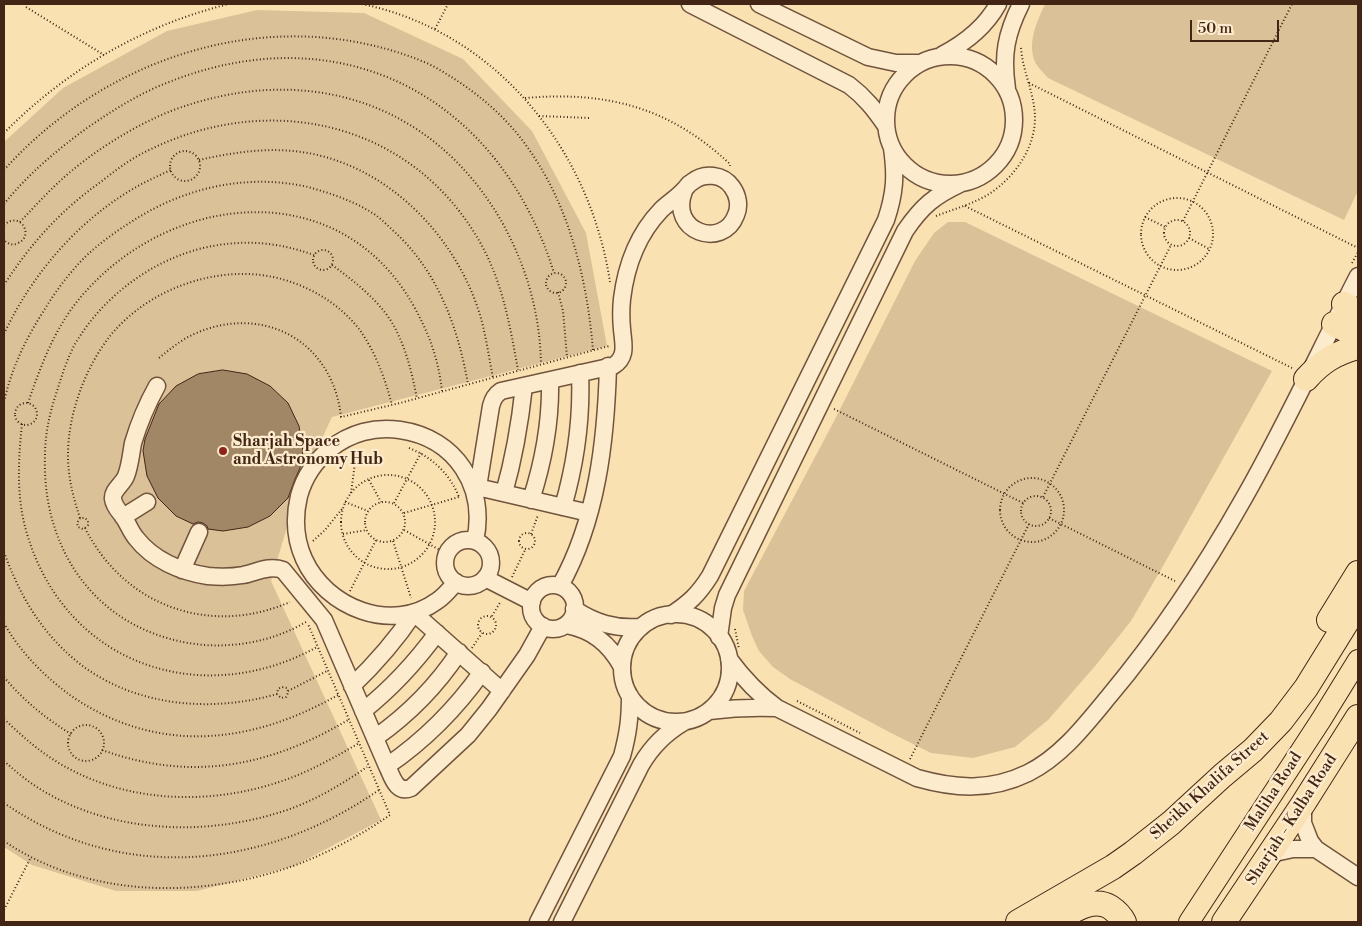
<!DOCTYPE html>
<html>
<head>
<meta charset="utf-8">
<style>
	body { margin:0 }
	#map { position:relative; width:1362px; height:926px; overflow:hidden; background:#fae1b2; font-family:"Libre Bodoni",serif }
	canvas { display:block }
	.frame { position:absolute; inset:0; border:5px solid #432516; pointer-events:none }
	.scale { position:absolute; left:1190px; top:20px; width:89px; height:22px; box-sizing:border-box; border:2px solid #432516; border-top:0; padding-left:6px; font-size:15px; line-height:18px; white-space:nowrap; color:#432516; -webkit-text-stroke:4px #fceccd; paint-order:stroke }
</style>
</head>
<body>
<div id="map">
<canvas width="1362" height="926"></canvas>
<div class="frame"></div>
<div class="scale">50 m</div>
</div>
<script>
const c = document.querySelector('canvas').getContext('2d');
c.lineJoin = 'round';
function paint(path, color) { c.fillStyle = color; c.fill(path, 'evenodd'); }
function trace(path, color, width, dash) { c.strokeStyle = color; c.lineWidth = width; c.lineCap = dash ? 'butt' : 'round'; c.setLineDash(dash || []); c.stroke(path); }
function drawText(font, color, halo, rows, align = 'center') {
  c.font = font + ' "Libre Bodoni",serif'; c.lineWidth = 4.5; c.setLineDash([]); c.textBaseline = 'middle'; c.strokeStyle = halo; c.fillStyle = color; for (const [text, x, y, turn = 0] of rows) {
    c.save(); c.translate(x, y); c.rotate((+turn || 0) * Math.PI / 180); c.textAlign = isNaN(turn) ? turn : align; if (halo) c.strokeText(text, 0, 0); c.fillText(text, 0, 0); c.restore();
  }
}
const green = new Path2D(`
	M1045,4H1358V191L1344,220L1048,78C1044,73 1038,68 1035,62C1027,42 1037,22 1045,4Z
	M257,10L364,13L463,59L532,131L586,233L607,346L332,417L298,490L271,581L381,820L294,866L197,891H116L32,865L4,847V142L63,88L167,31Z
	M948,222H965L1272,371L1163,566L1131,621L1096,665L1048,720L1015,747L973,758L931,753L889,732L790,679L773,667L759,651L752,636L743,610L744,591L832,425L915,261L934,233Z`);
const building = new Path2D(`
	M223,370L247,374L270,386L288,403L299,426L303,451L300,468L295,479L288,498L270,516L248,527L223,531L208,529L207,526L203,523L198,522L193,524L176,516L158,498L147,476L143,451L145,439L159,404L176,386L198,374Z`);
const path = new Path2D(`
	M362,4C497,32 590,150 610,282
	M26,7L104,55
	M435,29L448,4
	M1029,83L1358,248
	M525,98C607,91 669,107 730,164V166
	M539,116L590,118
	M4,133C66,70 143,25 229,4
	M170 166a15 15 0 1 1 30 0a15 15 0 1 1-30 0Z
	M199,160C230,153 262,148 293,151C378,159 448,226 476,303C485,327 488,353 493,378
	M4,170C110,52 280,0 429,64C468,85 503,112 528,148C570,207 587,280 593,350
	M1141 234a36 36 0 1 1 72 0a36 36 0 1 1-72 0Z
	M4,204C28,174 57,150 87,128C113,110 140,93 169,82C343,13 500,98 554,273
	M965,206L1292,368
	M936,216C954,209 973,204 989,194C1018,175 1040,141 1034,106C1031,86 1022,67 1021,47
	M1145,217L1165,227
	M1164 233a13 13 0 1 1 26 0a13 13 0 1 1-26 0Z
	M1183,221L1292,4
	M20,222C33,208 46,194 60,181C89,154 133,126 171,111C302,61 433,99 503,224C527,268 540,314 541,364
	M4,225C20,210 35,236 18,243C12,246 8,244 4,240
	M1189,238L1209,249
	M313 260a10 10 0 1 1 20 0a10 10 0 1 1-20 0Z
	M1352,263L1358,252
	M332,265C354,281 376,298 391,321C405,344 412,372 417,399
	M546 283a10 10 0 1 1 20 0a10 10 0 1 1-20 0Z
	M4,285C31,243 61,210 102,181C117,169 132,158 149,150C271,90 413,122 481,244C503,284 510,326 518,370
	M558,292L563,311L567,357
	M4,334C29,280 70,230 120,197C136,186 153,178 171,170
	M159,358C170,349 181,340 194,334C263,303 333,341 341,417L400,403L609,346
	M4,402C11,370 25,340 43,312C55,292 69,273 86,256C100,243 115,232 131,222C183,188 246,173 308,187C330,193 354,201 374,214C383,220 391,229 399,236C440,277 458,329 468,384
	M15 414a11 11 0 1 1 22 0a11 11 0 1 1-22 0Z
	M28,403C42,362 57,322 87,290C177,191 339,177 412,303C429,333 438,357 442,391
	M834,409L1023,503
	M22,424C18,462 16,500 28,537C68,666 203,710 317,647
	M409,448C432,457 450,474 459,497
	M341 522a47 47 0 1 1 94 0a47 47 0 1 1-94 0Z
	M1000 510a32 32 0 1 1 64 0a32 32 0 1 1-64 0Z
	M369,480L381,502
	M351,493L357,448
	M1021 511a15 15 0 1 1 30 0a15 15 0 1 1-30 0Z
	M1043,497L1171,245
	M365 522a20 20 0 1 1 40 0a20 20 0 1 1-40 0Z
	M345,502L368,511
	M394,503L421,453
	M404,513L459,497
	M80,518C73,497 68,477 68,455C68,414 85,368 110,336C148,289 216,265 273,277C306,284 338,302 359,329C375,351 385,378 392,405
	M1049,518L1175,581
	M85,528L88,525V521L85,518H80L77,523L78,527L83,529L85,528C124,606 210,637 290,602
	M404,530L447,554
	M519 541a8 8 0 1 1 16 0a8 8 0 1 1-16 0Z
	M343,534L367,530
	M531,534L538,515
	M313,541L325,530L342,509
	M393,541L411,598
	M4,552C17,588 35,622 63,649C119,705 204,715 277,694
	M512,577L525,550
	M350,591L376,540
	M478 625a9 9 0 1 1 18 0a9 9 0 1 1-18 0Z
	M492,616L501,601
	M306,622C265,646 213,652 167,638C85,614 42,539 45,456C45,433 50,412 57,391C62,375 67,359 75,344C102,298 148,263 199,249C239,239 275,241 314,255
	M4,623C20,652 44,676 70,695C156,755 250,745 338,695
	M735,629L739,649
	M472,648L482,633
	M4,677C23,700 45,718 71,734
	M288,691L287,688L282,687L278,689L277,694L281,698L286,697L288,693V691L327,671
	M797,701L860,733
	M4,719C20,734 35,748 54,760C126,806 220,807 298,775C319,766 339,755 359,743
	M68 743a18 18 0 1 1 36 0a18 18 0 1 1-36 0Z
	M102,750C191,782 269,767 348,720
	M910,759L1029,524
	M4,761C15,771 27,781 40,789C113,834 207,837 287,810C316,800 342,784 367,767
	M4,803C122,885 265,869 379,790
	M4,841C89,899 202,899 296,865C330,852 361,835 390,815L308,624
	M4,910L31,857`);
const minor = new Path2D(`
	M690,4L849,85C865,97 875,110 886,126
	M759,4L868,57L896,63H917
	M942,55C965,43 985,28 998,4
	M886 120a64 64 0 1 1 128 0a64 64 0 1 1-128 0Z
	M1007,89C1002,55 1006,34 1021,4
	M157,386C147,404 139,423 133,443C131,454 130,466 126,476C123,484 112,490 113,499C114,506 118,510 122,515C127,521 130,531 136,538C153,560 181,572 208,576C220,577 232,577 243,575C257,572 269,565 283,570L324,620L387,766C392,776 396,794 411,788L468,735L489,709L527,655L543,626
	M473,486L589,513
	M478,487L491,406C493,399 495,395 501,391L613,366C628,357 623,343 622,329C621,319 621,309 622,299C626,266 638,234 661,210C668,203 678,197 684,190C687,187 688,184 692,182C704,172 723,174 732,187C738,195 740,206 736,215C723,250 668,232 684,191
	M504,493C514,458 520,423 524,386
	M531,500C544,460 551,421 550,380
	M563,507C576,462 582,419 580,373
	M123,517L147,502
	M445 563a23 23 0 1 1 46 0a23 23 0 1 1-46 0Z
	M182,570L199,532
	M485,578L532,602
	M456,582C450,589 445,596 437,601C392,634 326,608 304,559C295,539 294,517 299,496C304,478 315,461 330,449C350,433 375,426 400,430C456,438 487,487 475,541
	M531 607a22 22 0 1 1 44 0a22 22 0 1 1-44 0Z
	M560,586C597,520 606,441 608,366
	M574,609C595,623 615,629 640,627
	M622 668a54 54 0 1 1 108 0a54 54 0 1 1-108 0Z
	M671,615C689,603 698,595 710,576L886,220C895,193 896,176 892,148
	M566,625C592,630 609,643 622,667
	M719,637L723,608L727,595L905,231C922,206 934,196 962,183
	M729,659C743,678 758,694 777,708L917,778C956,789 991,791 1028,773C1062,756 1086,724 1110,695C1161,634 1205,567 1244,498C1285,426 1320,350 1358,276
	M352,686C376,663 396,640 414,613L502,691
	M363,711C392,688 415,663 437,633
	M709,711C732,708 754,707 777,708
	M375,738C409,714 436,687 459,652
	M387,766C425,740 455,710 482,672
	M1303,804V823L1310,841L1316,849L1358,877
	M1270,854L1293,849H1316
	M538,922L622,756C628,734 630,719 630,696
	M562,922L641,765C652,746 665,733 684,722`);
const major = new Path2D(`
	M1189,922L1321,720L1358,660`);
const highway = new Path2D(`
	M1344,304L1358,312
	M1334,324L1358,336
	M1306,379C1322,361 1336,353 1358,347
	M1329,620L1358,573
	M1018,922L1113,867L1133,853L1171,823L1222,776L1253,750L1281,721L1306,688L1358,604
	M1054,922C1070,913 1092,896 1110,907C1116,911 1121,916 1124,922
	M1224,922L1303,804L1358,717`);
const markers = [
	[223,451,5,"#8f2418"]
];
const poiNames = [
	["Sharjah Space",233,442],
	["and Astronomy Hub",233,460]
];
const streetNames = [
	["Sheikh Khalifa Street",1210,786,-42],
	["Maliha Road",1274,792,-57],
	["Sharjah - Kalba Road",1292,820,-57]
];
paint(green, '#dbc197');
paint(building, '#a28767');
trace(building, '#432516', 1);
trace(minor, '#71543d', 19);
trace(major, '#432516', 22);
trace(highway, '#432516', 26);
trace(path, '#432516', 2, [1, 2.5]);
trace(minor, '#fceccd', 16);
trace(major, '#fae1b2', 20);
trace(highway, '#fae1b2', 24);
for (const [x, y, r, color] of markers) { const dot = new Path2D(); dot.arc(x, y, r, 0, 2 * Math.PI); c.fillStyle = color; c.fill(dot); trace(dot, '#fceccd', 2); }
drawText('bold 16px', '#432516', '#fceccd', poiNames, 'left');
drawText('16px', '#432516', '#fceccd', streetNames);
</script>
</body>
</html>
